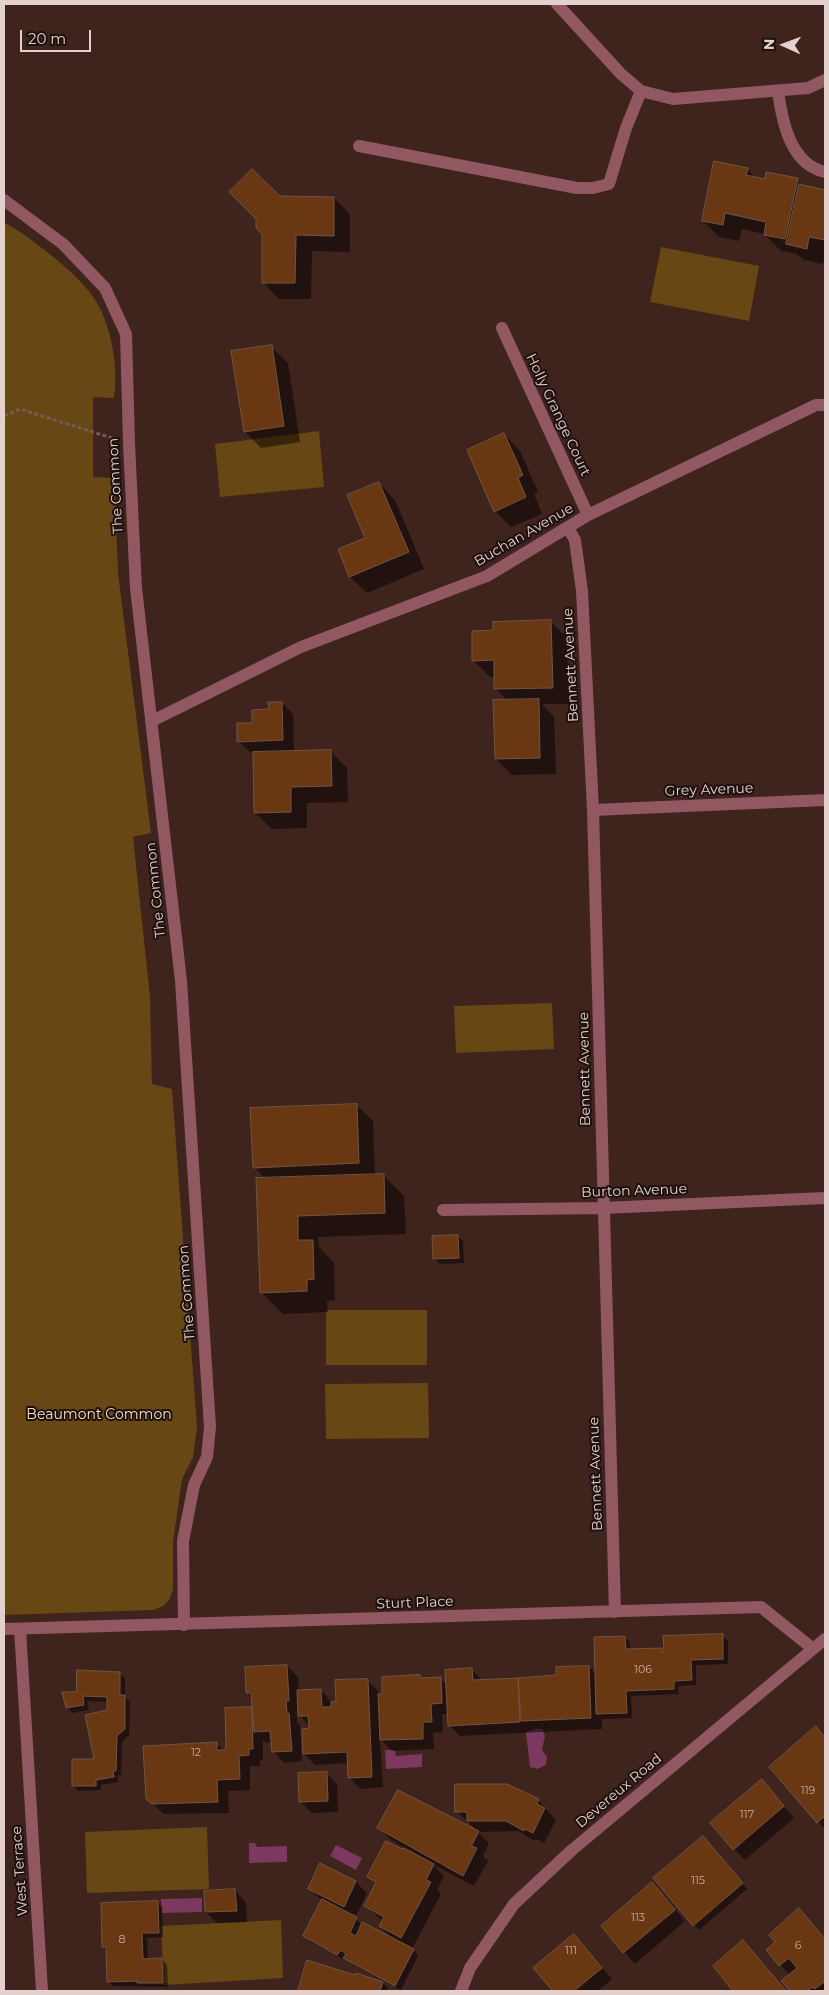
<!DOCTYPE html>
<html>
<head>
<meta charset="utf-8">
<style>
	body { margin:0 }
	#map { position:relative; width:829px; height:1995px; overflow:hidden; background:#3f231d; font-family:Montserrat,sans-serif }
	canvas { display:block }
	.frame { position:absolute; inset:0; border:5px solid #e4d1cd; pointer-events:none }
	.north { position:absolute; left:759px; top:20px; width:50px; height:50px; -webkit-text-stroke:4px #1d100d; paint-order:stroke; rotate:272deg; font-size:14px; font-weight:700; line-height:20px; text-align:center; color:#e4d1cd }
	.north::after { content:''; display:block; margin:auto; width:18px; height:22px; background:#e4d1cd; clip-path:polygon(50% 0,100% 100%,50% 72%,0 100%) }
	.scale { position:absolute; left:20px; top:30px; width:71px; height:22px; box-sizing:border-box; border:2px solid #e4d1cd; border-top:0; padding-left:6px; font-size:15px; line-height:18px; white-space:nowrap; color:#e4d1cd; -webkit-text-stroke:4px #1d100d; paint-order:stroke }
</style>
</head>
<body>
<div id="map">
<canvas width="829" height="1995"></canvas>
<div class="frame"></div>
<div class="north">N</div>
<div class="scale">20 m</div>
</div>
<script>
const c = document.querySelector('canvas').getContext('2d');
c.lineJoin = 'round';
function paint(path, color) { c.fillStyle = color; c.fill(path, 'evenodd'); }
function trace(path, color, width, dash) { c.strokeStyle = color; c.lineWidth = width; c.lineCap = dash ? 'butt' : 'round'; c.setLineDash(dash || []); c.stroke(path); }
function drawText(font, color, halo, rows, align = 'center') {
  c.font = font + ' Montserrat,sans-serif'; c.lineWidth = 4; c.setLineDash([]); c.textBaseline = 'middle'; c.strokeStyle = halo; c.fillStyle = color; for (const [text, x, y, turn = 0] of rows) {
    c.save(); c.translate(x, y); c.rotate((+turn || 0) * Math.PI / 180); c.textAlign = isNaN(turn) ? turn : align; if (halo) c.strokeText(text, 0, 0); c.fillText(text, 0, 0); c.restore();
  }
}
const green = new Path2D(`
	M4,223C18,229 30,239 42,248C60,262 81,279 94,298C111,323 119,369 114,398L93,397V477L114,478L118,573L151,833L133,837L150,997L152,1084L172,1089L197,1427L193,1457L182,1479L173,1542V1590L169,1600L163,1606L153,1610L4,1615Z
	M661,247L759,266L749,321L650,302Z
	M319,431L324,487L220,497L215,444Z
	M552,1003L554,1049L456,1053L454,1006Z
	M326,1310H427V1365H326Z
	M428,1383L429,1438L326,1439L325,1384Z
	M207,1827L209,1889L87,1893L85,1832Z
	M281,1920L283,1978L164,1985L161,1926Z`);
const water = new Path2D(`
	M536,1729H542L545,1736L542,1750L547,1757L546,1765L537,1769L530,1767L526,1732Z
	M385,1750H395L396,1756L422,1754V1767L386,1769Z
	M249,1843H255L257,1847L287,1846V1862L249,1863Z
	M336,1845L362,1858L356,1870L330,1856Z
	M202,1898V1912L162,1913L161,1899Z`);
const shadow = new Path2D(`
	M747,169L757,179L766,180H797L805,187L825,191V254L823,264L804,260L797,254L781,251L764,234L742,229L739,241L719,237L703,221Z
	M279,197L334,198L350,214V252L312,251L311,299H279L263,282V234Z
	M271,347L288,363L300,442L261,448L245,432Z
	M504,434L520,451L538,492L534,494L542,514L511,527L495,511Z
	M379,483L395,500L424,569L367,593L350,577L339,550L367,539Z
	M551,622L567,638L569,704H542L554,717L556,774L512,775L496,759L508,701L495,688V677H490L473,660Z
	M282,703L293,714L294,752L330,751L347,768L348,802L307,803V828L272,829L255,813L254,752H250L238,741L253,724Z
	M356,1105L373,1121L375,1175H383L404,1196L406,1234L318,1237L319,1247L334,1263L335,1300L327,1301L328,1312L283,1314L261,1292L266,1179L254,1167Z
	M457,1236L463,1241L464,1263L440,1264L434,1258Z
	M722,1635L728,1641V1664L696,1665V1685L678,1686L679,1694L631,1696L632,1718L602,1719V1729L460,1736L449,1725L448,1714H442L443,1732L433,1733L434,1749L392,1751L380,1739L383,1787L360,1789L349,1777V1763L315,1765L304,1754L310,1726L297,1713V1723L300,1725L302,1761L284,1763L273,1751L272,1742L266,1743L263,1739V1760H260V1766H250V1790L228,1791L229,1813L164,1814L147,1799L216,1743L224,1751L227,1748L226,1709H254L253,1698L247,1693L287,1666L298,1677L299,1691L321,1690L332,1703H337L367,1680L378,1691V1696L383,1695L419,1676L422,1679L440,1678L447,1685L472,1670L482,1680L558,1676L589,1667L597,1675L625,1637L630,1643V1650L661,1649L665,1653Z
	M119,1673L125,1678V1696L130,1702L129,1735L122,1742L121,1775L117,1776L118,1782L101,1785V1790L78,1791L73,1785L96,1760L109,1711V1702L87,1701L89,1710L72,1713L67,1707L78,1693Z
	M816,1728L825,1738V1829L818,1822Z
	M326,1773L337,1784L338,1812L312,1813L301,1802Z
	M506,1785L538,1800L556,1820L544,1843L537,1839L535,1841L518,1831L479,1832L456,1811Z
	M772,1792L794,1818L745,1860L734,1849Z
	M379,1828L478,1832L489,1843L483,1856L488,1861L474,1886L432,1864L444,1876L437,1890L441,1894L412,1949L418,1956L401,1990L350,1963L344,1957L343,1959L310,1941L304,1936L323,1901L309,1889L321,1865L356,1882L367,1893L355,1918L362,1925L393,1939L380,1926L383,1921L366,1906L377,1885L369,1877L405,1848L390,1839ZM476,1834H478L470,1852L467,1851Z
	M708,1843L747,1889L699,1930L694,1925Z
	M235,1891L246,1902L247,1922L217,1923L206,1912Z
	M663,1895L685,1921L635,1964L602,1926Z
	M157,1902L162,1907L163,1937L147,1938L148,1960L162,1959L167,1965L168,1987L113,1986L108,1981L107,1951L103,1946Z
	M809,1921L825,1939V1991H791L783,1981L790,1975L780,1965Z
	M574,1936L612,1979L598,1991H554L535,1968Z
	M308,1961L383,1983L388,1988L387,1991H299Z`);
const building = new Path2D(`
	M714,161L748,168L746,175L765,179L766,172L798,178L785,239L764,235L766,222L725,213L723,225L702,221Z
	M252,169L280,196L334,197V236L296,235L295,283H262V234L256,228V219L229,192Z
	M799,184L825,190V240L809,237L807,249L786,244Z
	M272,345L284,426L244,432L231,351Z
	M504,433L523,475L518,478L526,497L494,512L467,450Z
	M379,482L409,552L349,577L338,549L365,538L347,495Z
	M551,620L553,688L494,689V660L472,661V631L493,630V622Z
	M539,699L540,758L495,759L493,700Z
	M268,702H282L283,740L237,742V723H252V710L269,709Z
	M331,750L332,786L291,787V812L254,813L253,752Z
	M357,1104L359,1163L253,1168L250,1108Z
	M384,1174L385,1213L298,1216V1240H313L314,1279L307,1280V1291L260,1293L256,1178Z
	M458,1235L459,1258L433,1259L432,1236Z
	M723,1634V1659L691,1660L692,1680L674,1681V1689L626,1691L627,1713L596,1714L594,1637L625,1636L626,1649L662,1648V1652H664L663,1636Z
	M287,1665L289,1701H286L287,1713H289L292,1751L272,1752L270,1731L254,1732L251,1693H246L245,1667Z
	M589,1666L591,1718L521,1721L518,1678L556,1675V1667Z
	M472,1668L473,1680L518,1678L520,1722L448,1726L445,1670Z
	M77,1670L120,1672V1695H125V1729L117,1736L116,1771H113L114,1777L96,1780V1786H72V1759H94L85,1715L107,1710V1697L83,1696L84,1705L66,1708L62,1692H76Z
	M420,1675V1678L441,1677L442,1703L431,1704L432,1722H423V1739L380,1740L378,1694H382V1677Z
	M368,1679L372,1777L348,1778L347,1752L303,1754L302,1729L309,1728L308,1716H298L297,1690L321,1689L322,1707H331V1702L336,1701L335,1680Z
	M252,1707L253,1749H249V1755L239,1756L240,1779L217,1780L218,1802L152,1804L146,1799L143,1746L217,1742V1750H224L226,1748L225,1708Z
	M816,1726L825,1738V1816L817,1823L769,1767Z
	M327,1772L328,1801L299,1802L298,1773Z
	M762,1779L784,1806L733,1850L710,1823Z
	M455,1784H507L539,1799L537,1804L545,1808L533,1833L525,1829L524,1831L506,1821H467V1812H455Z
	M398,1790L479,1831L471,1846L477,1848L463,1876L377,1828Z
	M703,1836L743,1883L693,1926L653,1878Z
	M386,1841L402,1849L404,1848L434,1864L426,1880L431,1882L401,1938L379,1926L384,1917L364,1906L376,1882L367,1877Z
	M320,1863L356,1881L344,1907L308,1889Z
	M652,1882L675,1910L623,1953L601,1926Z
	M235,1889L237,1911L205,1912L204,1891Z
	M322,1899L357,1917L350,1933L356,1936L362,1922L414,1949L395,1986L343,1958L346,1954L341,1950L337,1955L303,1936Z
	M158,1901L159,1933H142L143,1959L162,1958L163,1983H137V1981L107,1982L106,1947H102L101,1903Z
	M799,1908L825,1939V1981L815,1989L813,1987L807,1991H790L781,1981L797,1968L789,1958L779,1966L766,1950L775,1942L769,1935Z
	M574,1934L602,1968L574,1991H553L533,1968Z
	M743,1940L786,1991H733L713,1966Z
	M307,1960L355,1975L356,1973L383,1982L380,1991H298Z`);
const path = new Path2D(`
	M4,416L20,409L112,438`);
const minor = new Path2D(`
	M557,4L621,74L641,91L673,99L808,88L825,80
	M778,91C782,121 790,164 825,172
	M359,146L577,188H593L609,184L626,128L641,91
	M4,200L63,244L105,288L126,334L129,443L136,588L181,981L210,1427L207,1457L194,1485L183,1541L184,1625
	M502,328L588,515
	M568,528L575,540L582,591L593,810L615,1612
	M152,721L301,647L487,576L588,515L816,405H825
	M593,810L825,800
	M443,1210L603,1208L825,1198
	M4,1629L761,1607L812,1648
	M20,1629L42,1991
	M461,1991L470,1968L514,1904L572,1850L825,1639`);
const numberNames = [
	["106",643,1670],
	["12",196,1753],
	["119",808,1791],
	["117",747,1815],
	["115",698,1881],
	["113",638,1918],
	["8",122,1940],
	["6",798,1946],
	["111",571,1951]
];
const streetNames = [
	["Holly Grange Court",558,415,65],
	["The Common",116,486,-93],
	["Buchan Avenue",524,535,-30],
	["Bennett Avenue",571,665,-93],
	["Grey Avenue",709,790,-2],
	["The Common",156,890,-96],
	["Bennett Avenue",585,1069,-91],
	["Burton Avenue",634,1191,-2],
	["The Common",187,1293,-94],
	["Bennett Avenue",596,1474,-92],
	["Sturt Place",415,1603,-2],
	["Devereux Road",619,1791,-40],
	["West Terrace",20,1871,-94]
];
const parkNames = [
	["Beaumont Common",99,1415]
];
paint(green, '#674714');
paint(water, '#7d385f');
paint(shadow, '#0007');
paint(building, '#693813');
trace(building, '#705544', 1);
trace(path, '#745b55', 3, [4, 2.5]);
trace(minor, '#915861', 12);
drawText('11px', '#c5ab9e', null, numberNames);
drawText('14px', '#e4d1cd', '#1d100d', streetNames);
drawText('14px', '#fae0bd', '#1d100d', parkNames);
</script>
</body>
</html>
